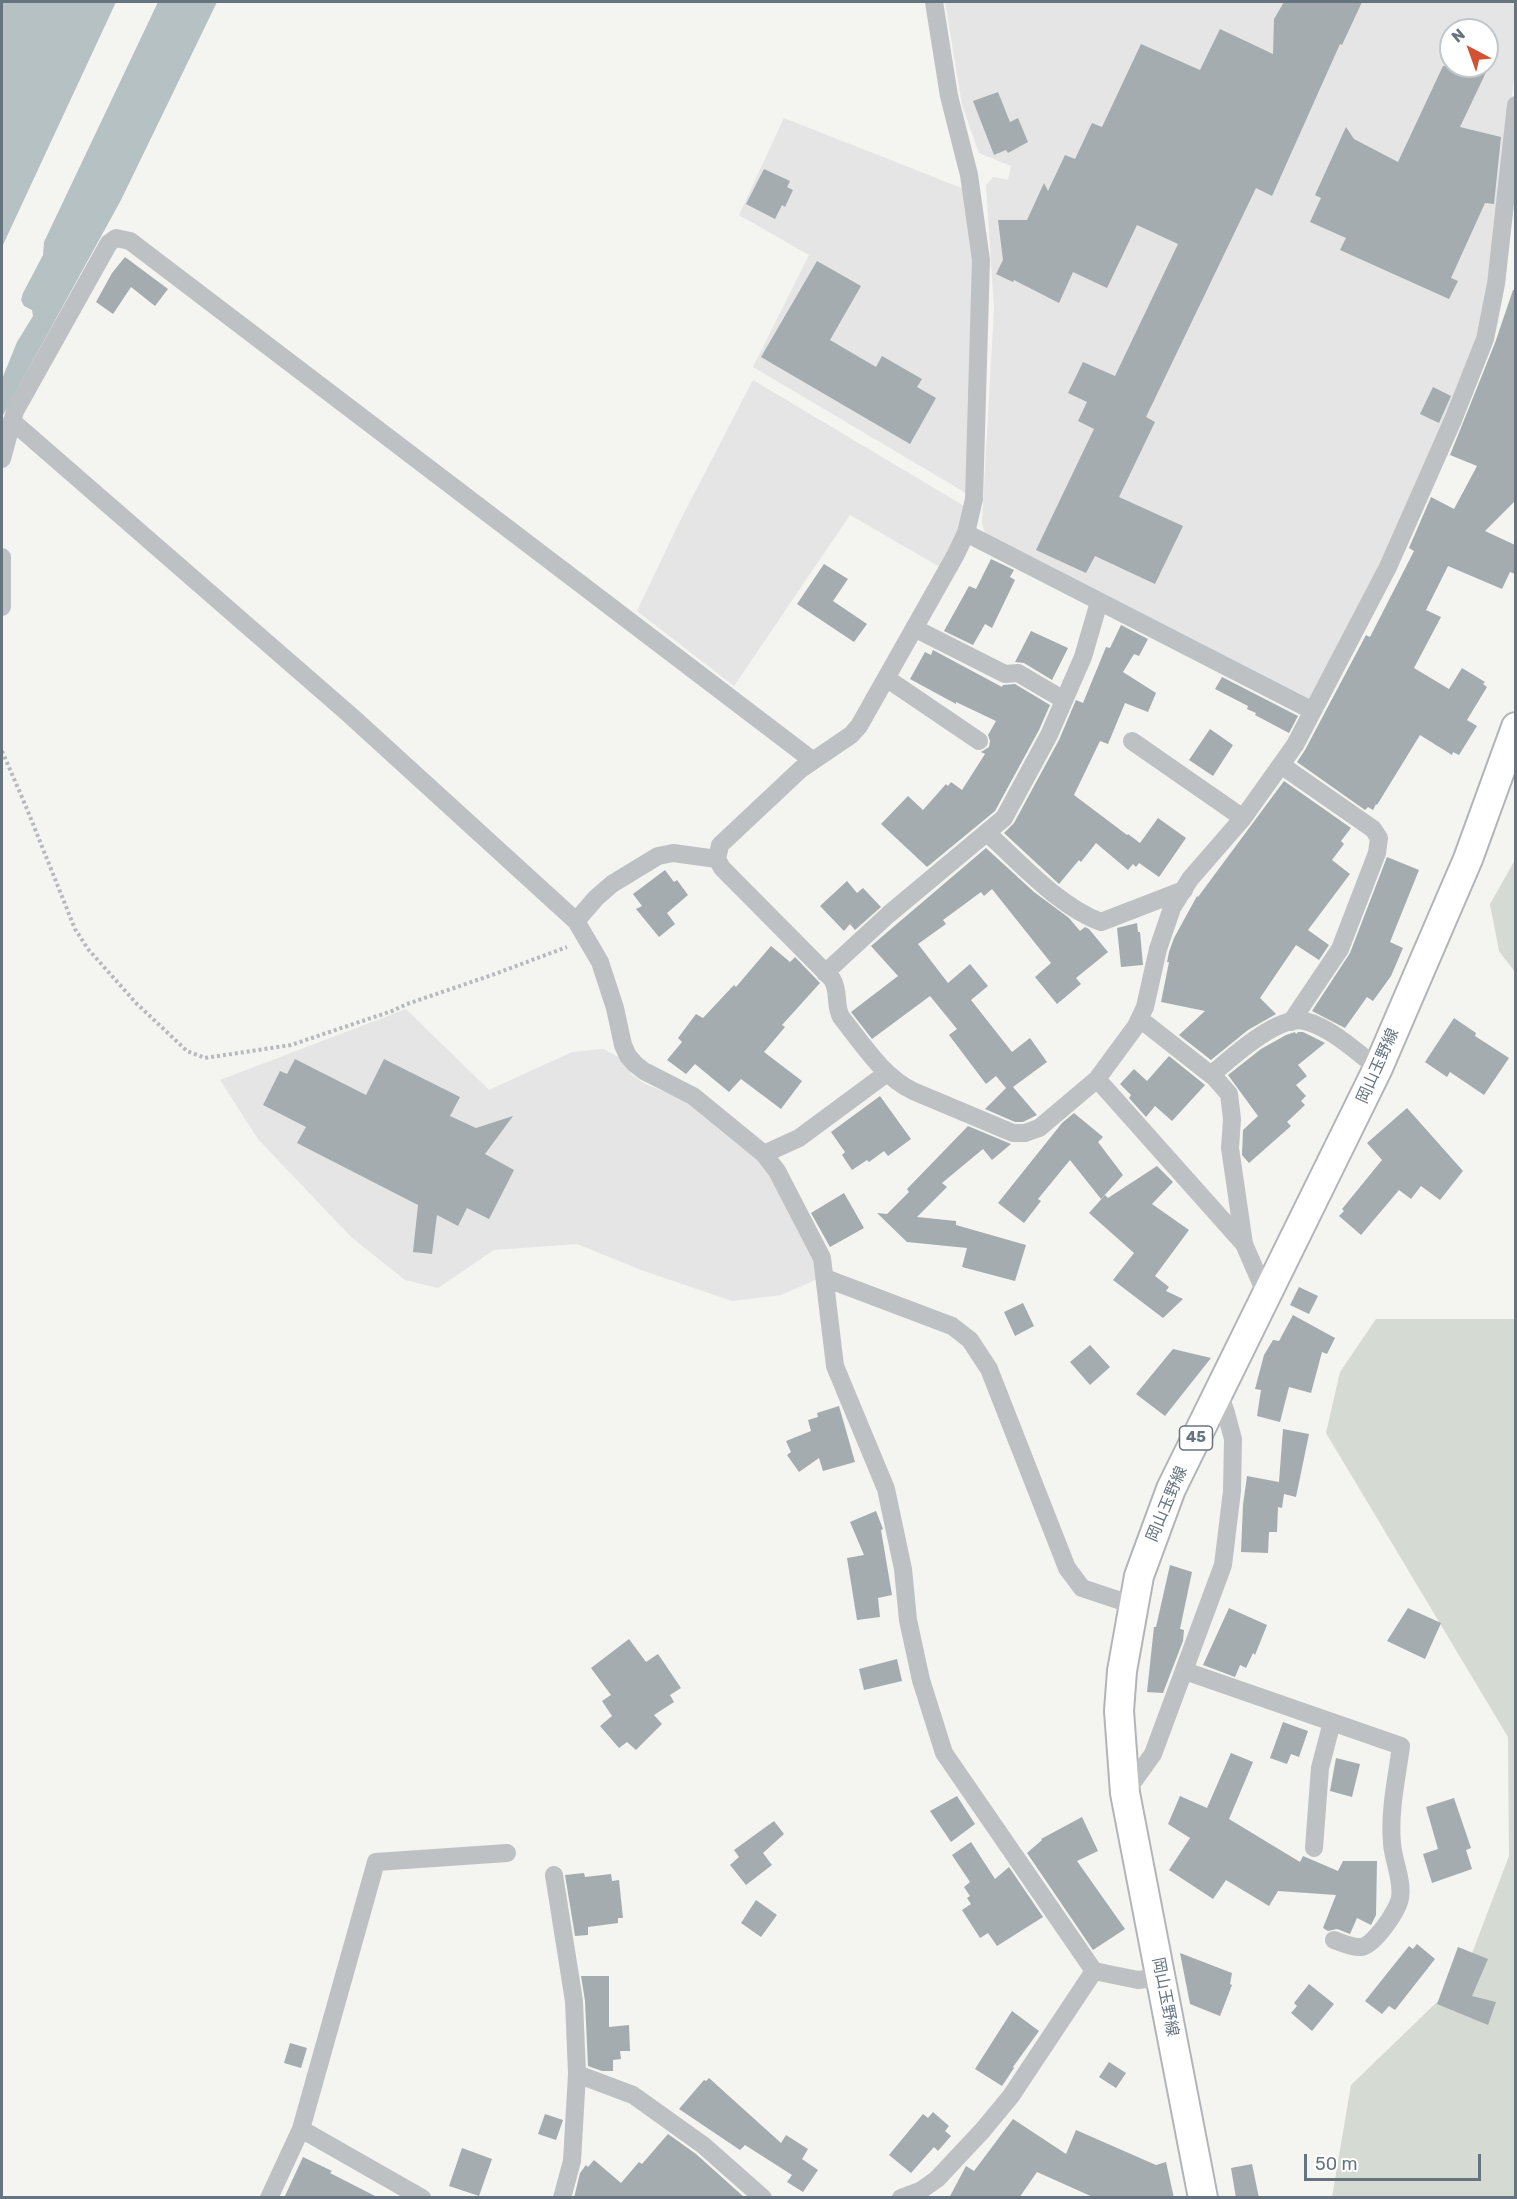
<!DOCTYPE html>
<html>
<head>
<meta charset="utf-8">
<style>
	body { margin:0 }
	#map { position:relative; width:1517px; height:2199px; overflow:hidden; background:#f4f4f0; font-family:Rubik,sans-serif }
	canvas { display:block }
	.frame { position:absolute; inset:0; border:3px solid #66747f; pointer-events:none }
	.north { position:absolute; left:1439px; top:18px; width:60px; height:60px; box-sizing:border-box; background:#fff; border:2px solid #c2c7cc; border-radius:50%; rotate:319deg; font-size:16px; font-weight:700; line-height:24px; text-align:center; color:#66747f }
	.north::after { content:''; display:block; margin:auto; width:21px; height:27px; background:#d15333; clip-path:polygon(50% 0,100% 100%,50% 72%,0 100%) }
	.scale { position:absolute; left:1304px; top:2154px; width:177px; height:27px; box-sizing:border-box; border:3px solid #66747f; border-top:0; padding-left:8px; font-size:18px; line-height:21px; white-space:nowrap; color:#66747f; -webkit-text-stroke:4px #fff; paint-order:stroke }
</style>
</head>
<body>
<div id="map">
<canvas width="1517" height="2199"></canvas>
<div class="frame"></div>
<div class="north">N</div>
<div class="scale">50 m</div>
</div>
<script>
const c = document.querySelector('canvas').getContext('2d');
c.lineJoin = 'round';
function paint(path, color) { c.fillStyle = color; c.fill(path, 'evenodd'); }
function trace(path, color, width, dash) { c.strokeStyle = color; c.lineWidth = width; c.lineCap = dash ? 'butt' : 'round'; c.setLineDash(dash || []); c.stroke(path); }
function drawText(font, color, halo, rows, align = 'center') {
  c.font = font + ' Rubik,"Noto Sans JP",sans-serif'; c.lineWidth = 6; c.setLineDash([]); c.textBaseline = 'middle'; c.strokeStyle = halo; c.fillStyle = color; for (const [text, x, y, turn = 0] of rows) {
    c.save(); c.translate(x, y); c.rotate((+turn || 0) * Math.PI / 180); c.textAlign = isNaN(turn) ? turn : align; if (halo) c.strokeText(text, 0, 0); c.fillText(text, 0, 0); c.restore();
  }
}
const built = new Path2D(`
	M945,2H1515V71L1491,270L1471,360L1393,537L1312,703L986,537L982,523L994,309L986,185L993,177L1008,180L1011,166L979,153L962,105ZM1451,30H1487V66H1451Z
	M784,118L964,189L975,255L966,493L753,367L809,255L739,215Z
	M753,380L964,506L960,527L940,567L850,515L734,686L637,611L680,521Z
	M406,1009L489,1090L572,1052L603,1049L622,1059L632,1075L645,1084L692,1103L768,1168L817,1251L820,1278L781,1295L732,1301L641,1270L577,1244L494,1250L438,1288L405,1280L351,1237L258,1139L220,1080Z`);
const green = new Path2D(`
	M1515,860V972L1499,951L1490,904Z
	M1376,1319H1515V2197H1332L1351,2085L1463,1977L1509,1856L1508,1737L1326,1433L1340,1372Z`);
const water = new Path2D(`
	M2,2H116L2,247Z
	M158,2H217L121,200L2,417V379L17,342L33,316L32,310L24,306L21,300L23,293L43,255L44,242Z`);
const building = new Path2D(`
	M1284,2H1362L1342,45L1340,44L1272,196L1256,188L1146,417L1155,422L1119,497L1183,526L1155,584L1095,556L1086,573L1036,550L1094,429L1078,421L1087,402L1068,393L1083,362L1115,376L1178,244L1137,225L1107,288L1073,272L1059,303L1014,280L1013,282L996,274L1003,260L998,220H1027L1044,183L1048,191L1065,155L1075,159L1092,123L1102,127L1141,44L1200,70L1220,29L1273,54L1274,19Z
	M1443,66H1489L1460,127L1501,137L1494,204L1485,203L1451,278L1458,281L1449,299L1340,250L1346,238L1310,222L1321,198L1315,195L1346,127L1354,139L1398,162Z
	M998,92L1010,122L1018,118L1028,142L1008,153L1006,150L994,155L973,101Z
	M764,169L790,181L787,187L793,190L785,207L782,205L775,219L746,204Z
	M125,257L168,289L155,306L131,287L113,314L96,302L112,273Z
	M817,261L861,286L830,340L876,367L882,356L922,379L917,387L936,398L910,444L761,357Z
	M1513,290H1515V501L1485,531L1515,545V574L1510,572L1502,589L1448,566L1426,610L1441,617L1414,668L1449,689L1462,668L1485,682L1483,684L1487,687L1467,720L1477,726L1459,755L1453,752L1452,755L1420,735L1377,805L1376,804L1373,810L1368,807L1365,810L1297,762L1305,750L1366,635L1370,637L1414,551L1409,548L1431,497L1454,509L1477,466L1450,455L1495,343Z
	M1433,387L1451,396L1439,423L1420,414Z
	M991,559L1014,570L1010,577L1015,580L992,628L985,624L973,645L944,631L969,586L976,589Z
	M824,564L848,579L833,601L867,624L854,642L797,604Z
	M1121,625L1148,639L1139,656L1134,654L1123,672L1156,693L1148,712L1125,703L1108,744L1100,741L1074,795L1127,835L1128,834L1140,843L1158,818L1186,838L1159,877L1139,863L1136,867L1133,864L1128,870L1096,843L1081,862L1079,860L1059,884L1004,833L1014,823L1059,740L1076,700L1083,703L1106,647L1110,648Z
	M1031,631L1068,648L1052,680L1024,663L1015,662Z
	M933,650L1002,687L1003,685L1015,684L1050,705L1039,730L995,811L927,867L881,824L908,796L923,810L946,784L948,786L951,782L962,790L985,754L981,752L989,747L990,741L988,735L996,721L956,702V704L910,679L925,652L931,655Z
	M1222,677L1298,716L1289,733L1255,715L1256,713L1247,709L1248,706L1215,689Z
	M1210,729L1233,745L1213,776L1189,760Z
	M1284,781L1351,828L1341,841L1344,844L1332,860L1350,874L1308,930L1329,945L1319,960L1296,945L1260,998L1276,1014L1248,1030L1211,1060L1179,1035L1205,1011L1161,1002L1169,962H1167L1169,952L1174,938L1197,896L1198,897Z
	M986,848L1034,892L1069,918L1080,931L1085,927L1089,929L1108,952L1076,978L1081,984L1057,1004L1035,977L1051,963L992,889L984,896L981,892L943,920L946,924L918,944L948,983L970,964L988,986L971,1000L1012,1052L1030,1038L1047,1062L1013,1087L1037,1115L1023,1122H1015L985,1109L1006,1088L996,1076L986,1084L949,1035L957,1029L930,996L872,1039L851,1012L898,976L871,946Z
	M1387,857L1419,870L1390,942L1403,948L1391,976L1373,1001L1367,997L1345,1028L1312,1011L1350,953Z
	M665,870L674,882L677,880L688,895L667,913L675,924L659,937L636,909L642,906L633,894Z
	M847,881L857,893L863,888L881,907L855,930L850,924L844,931L820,906Z
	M1137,923L1138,932H1140L1143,965L1121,967L1117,928Z
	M771,946L790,962L795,957L820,983L782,1025L785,1027L764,1052L802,1081L781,1109L741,1079L729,1092L695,1064L686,1074L667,1060L682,1042L678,1038L696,1014L703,1018L734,985L736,987Z
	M1454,1018L1476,1033L1475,1036L1509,1058L1484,1095L1450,1072L1447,1077L1425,1062Z
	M1295,1032L1296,1034L1298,1032H1303L1325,1043L1298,1065L1307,1076L1296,1085L1306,1096L1301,1101L1305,1105L1287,1122L1291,1126L1249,1163L1242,1155L1243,1130L1258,1116L1228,1075L1261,1049L1286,1035Z
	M1169,1056L1205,1085L1172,1121L1155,1106L1146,1117L1129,1098L1131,1095L1120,1084L1134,1069L1147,1081Z
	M295,1059L366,1095L384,1059L460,1097L450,1116L476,1128L513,1116L485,1154L514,1170L489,1219L467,1208L458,1226L437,1215L432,1254L413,1252L418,1205L297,1143L306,1127L263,1105L280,1071L287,1074Z
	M880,1096L911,1139L888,1156L884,1151L869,1162L867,1160L852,1170L842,1155L845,1152L831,1132Z
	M1407,1108L1463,1171L1440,1200L1421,1186L1411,1199L1399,1190L1361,1235L1339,1216L1344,1211L1342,1209L1382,1160L1367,1143Z
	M1074,1113L1103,1137L1098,1142L1123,1175L1101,1199L1070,1160L1038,1199L1041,1201L1024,1223L998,1203L1062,1123Z
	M968,1126L1011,1144L992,1160L983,1149L942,1183L947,1187L917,1217L956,1221V1225L1026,1245L1015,1281L962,1267L967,1248L907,1242L877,1213L887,1214L909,1192L907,1189Z
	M1157,1166L1173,1182L1152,1204L1189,1230L1155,1276L1169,1287L1166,1291L1183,1299L1163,1318L1113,1280L1134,1253L1089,1213L1105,1195L1108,1198Z
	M844,1193L864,1228L830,1247L811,1213Z
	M1299,1287L1318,1296L1309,1314L1290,1305Z
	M1023,1303L1034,1326L1015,1336L1004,1312Z
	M1293,1315L1335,1338L1327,1354L1322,1352L1311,1393L1289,1387L1280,1422L1257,1416L1261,1390L1255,1389L1264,1355L1273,1340L1279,1341Z
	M1090,1345L1110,1367L1090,1385L1070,1362Z
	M1173,1349L1211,1358L1165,1416L1136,1394Z
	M839,1406L855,1462L823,1471L819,1458L799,1472L787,1455L791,1452L786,1441L811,1431L808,1420L818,1417L817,1413Z
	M1283,1429L1309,1434L1296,1497L1284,1494L1282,1508L1278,1507L1277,1532H1269L1268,1553L1241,1552L1243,1505L1247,1476L1279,1482Z
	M876,1511L883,1529L881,1530L892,1595L878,1598L880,1617L857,1620L847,1558L864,1555L850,1522Z
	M1170,1565L1192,1572L1180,1629L1184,1630L1183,1641L1163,1693L1147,1692L1154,1627H1156Z
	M1229,1608L1267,1625L1255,1655L1253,1653L1246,1668L1240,1665L1235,1677L1203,1665Z
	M1408,1608L1441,1623L1425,1659L1387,1641Z
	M629,1639L646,1662L658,1654L681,1688L670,1695L674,1702L654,1715L662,1724L636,1750L627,1742L619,1748L600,1726L612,1716L602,1701L611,1695L591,1668Z
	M897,1659L902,1681L864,1690L859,1669Z
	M1283,1722L1308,1731L1299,1757L1291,1754L1287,1764L1270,1758Z
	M1231,1753L1253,1762L1229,1819L1300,1862L1303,1856L1338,1871L1343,1861H1377L1376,1915L1371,1925L1357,1918L1350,1934L1337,1929L1328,1931L1323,1928L1336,1895L1278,1891L1269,1906L1226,1880L1213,1899L1169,1870L1190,1838L1168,1824L1180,1796L1207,1808Z
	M1336,1758L1360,1764L1352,1797L1330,1791Z
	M957,1796L975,1824L951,1842L930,1811Z
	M1454,1798L1471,1848L1466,1850L1472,1869L1432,1883L1423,1854L1438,1849L1426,1807Z
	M1082,1817L1098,1851L1077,1861L1125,1929L1093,1950L1027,1853L1042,1840L1041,1839Z
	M774,1821L784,1834L763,1853L772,1865L746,1885L730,1865L739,1857L734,1850Z
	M971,1842L995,1879L1009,1867L1043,1917L997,1946L988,1933L980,1938L962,1910L971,1904L967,1898L970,1896L964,1887L970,1882L952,1855Z
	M584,1873L585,1877L611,1874L612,1881L619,1880L623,1918H618V1923L588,1927V1935L575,1936L565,1875Z
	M756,1900L777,1915L761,1937L741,1923Z
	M1417,1944L1435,1959L1395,2010L1389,2006L1382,2014L1365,2001L1409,1946L1413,1949Z
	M1458,1947L1488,1959L1472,1996L1496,2002L1488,2025L1437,2004Z
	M1180,1953L1232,1973L1230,1984L1232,1985L1220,2016L1190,2004Z
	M581,1976H609V2027L629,2025L630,2051H620L621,2059L613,2060V2071H602L588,2066L585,2001Z
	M1309,1984L1334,2004L1312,2031L1291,2013L1297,2006L1294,2003Z
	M1012,2011L1039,2031L1013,2067L1014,2068L1002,2086L975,2069Z
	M290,2043L307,2048L301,2068L284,2063Z
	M1109,2062L1126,2073L1116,2088L1099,2077Z
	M709,2078L781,2143L786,2135L808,2149L802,2159L818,2170L803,2192L787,2182L792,2175L745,2145L740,2150L679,2109L704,2080L706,2081Z
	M933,2112L949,2126L945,2131L951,2136L938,2151L934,2147L911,2173L889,2155L923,2114L928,2118Z
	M545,2114L563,2120L556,2140L538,2134Z
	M1013,2119L1066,2154L1076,2130L1156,2165L1166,2162L1174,2198H1095L1037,2172L1019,2198H949L966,2166L974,2171Z
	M668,2134L696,2154L745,2198H574L580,2173L586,2165L588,2167L594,2160L621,2183L639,2162L642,2164Z
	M462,2148L492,2159L479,2196L449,2186Z
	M303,2157L332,2171L330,2173L379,2198H284Z
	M1252,2164L1259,2198H1236L1231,2168Z`);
const path = new Path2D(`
	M2,751L27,809L75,929L88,949L136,1003L187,1051L205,1058L291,1045L392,1011L407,1004L492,975L567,947`);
const street = new Path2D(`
	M934,2L949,96L969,175L981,260L974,499L966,533L955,556L859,726L851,735L801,769L720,845L717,859L722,868L832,979C840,992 834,1003 841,1017C862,1043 882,1076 913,1091L1013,1133H1025L1039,1128L1097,1079L1136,1026L1145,1007L1158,949L1172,908L1190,879L1243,818L1295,745L1388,567L1453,420L1485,339L1496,284L1516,105
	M12,421L350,715L576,921L600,962L615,1008L623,1045L628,1056L635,1064L644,1071L693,1096L764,1154L777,1171L822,1258L835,1366L886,1489L903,1569L908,1620L921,1680L944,1753L1094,1971L1138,1980L1161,1977
	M2,459L15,411L109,243L116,238L130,241L812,760
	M966,533L1313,711
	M2,557V607
	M914,628L1005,674L1018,673L1064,700
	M886,678L979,741
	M1132,741L1243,818
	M1281,765L1373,829L1379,838L1377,853L1340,949L1291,1022
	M988,834C1021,863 1059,907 1101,922L1184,890
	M576,921L596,898L612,884L658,856L673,853L717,859
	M825,973L889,914L1004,818L1049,735L1083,657L1099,602
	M1140,1019L1215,1078L1229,1094L1232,1119L1230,1148L1244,1244
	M1211,1075C1230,1059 1278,1014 1305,1021C1332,1028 1356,1052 1378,1068
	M1097,1079L1244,1244L1267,1297
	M764,1154L799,1138L887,1073
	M825,1278L952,1326L970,1340L989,1369L1067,1568L1082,1588L1133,1605
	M1185,1671L1401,1746C1397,1777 1389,1811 1392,1843C1393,1861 1403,1879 1400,1898C1398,1910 1374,1946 1361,1947C1353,1948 1342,1943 1334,1940
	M1125,1793L1153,1754L1223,1565L1232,1491L1233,1439L1226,1413L1219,1393
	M1314,1848L1320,1768L1332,1722
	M554,1875L574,2001L577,2074L572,2161L562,2198
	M577,2074L633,2095L703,2145L763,2198
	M269,2198L301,2129
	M422,2198L301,2129L376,1862L507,1853
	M901,2198L920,2191L937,2179L982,2131L1011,2096L1094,1971`);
const primary = new Path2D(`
	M1203,2198L1125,1793L1119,1711L1122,1671L1139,1576L1171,1489L1378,1068L1468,859L1516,727`);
const shields = [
	[1196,1438,33]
];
const shieldNames = [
	["45",1196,1438]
];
const streetNames = [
	["岡山玉野線",1378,1066,-66],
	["岡山玉野線",1167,1504,-67],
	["岡山玉野線",1165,1997,79]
];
paint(built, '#e4e5e4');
paint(green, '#d5dad2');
paint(water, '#b6c1c4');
paint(building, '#a4acb0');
trace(primary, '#b1b5b8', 32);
trace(path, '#b7babc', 4, [3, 3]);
trace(street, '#bdc1c4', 18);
trace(primary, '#fff', 28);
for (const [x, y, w] of shields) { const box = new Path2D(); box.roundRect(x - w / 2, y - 12, w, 24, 4.5); c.fillStyle = '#fff'; c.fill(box); trace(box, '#66747f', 1.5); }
drawText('bold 15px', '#66747f', null, shieldNames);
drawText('16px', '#66747f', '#fff', streetNames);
</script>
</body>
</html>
